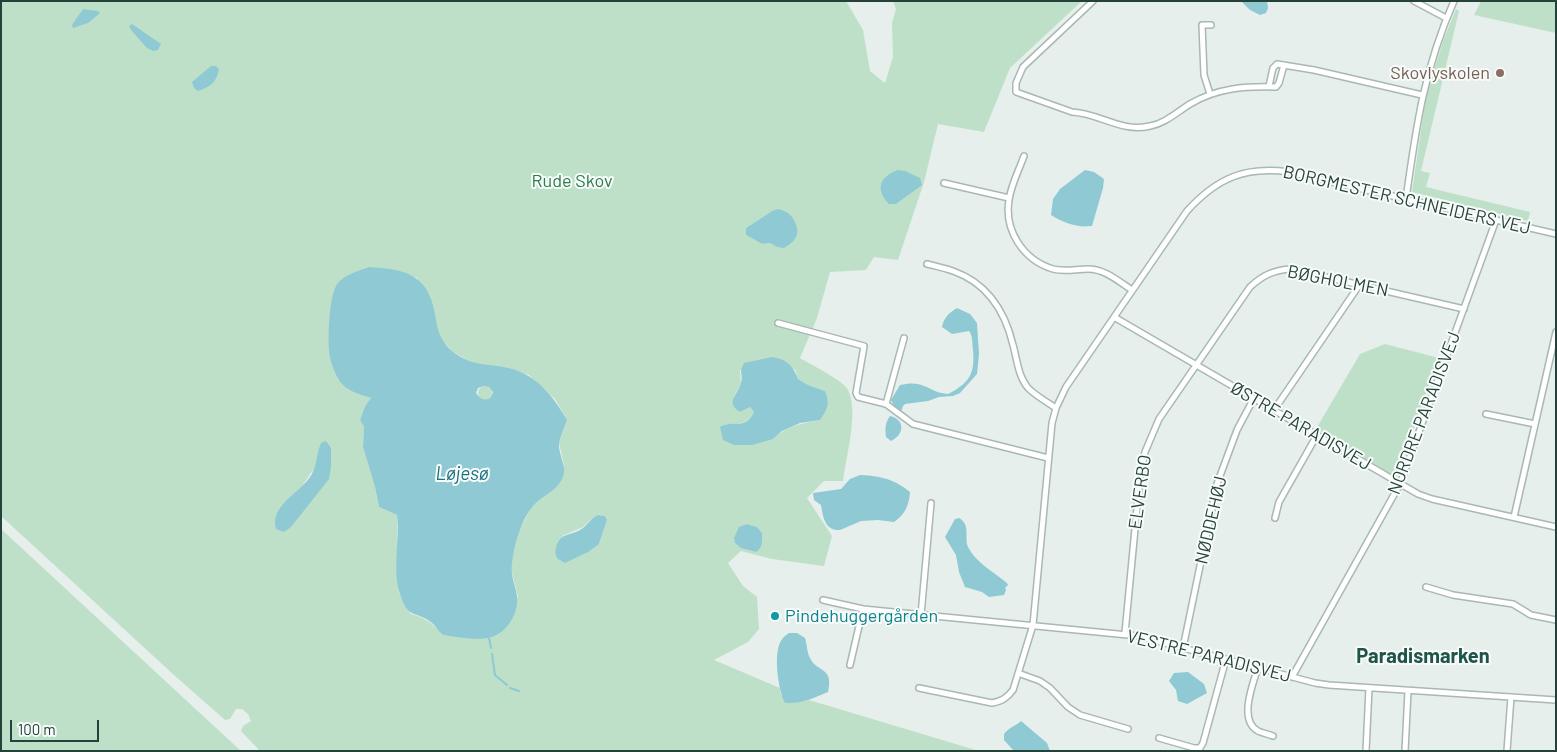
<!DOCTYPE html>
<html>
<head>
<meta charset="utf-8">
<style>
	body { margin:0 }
	#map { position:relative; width:1557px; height:752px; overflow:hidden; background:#e6efeb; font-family:Barlow,sans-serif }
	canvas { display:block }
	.frame { position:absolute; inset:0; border:2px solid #24423a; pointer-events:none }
	.scale { position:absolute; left:10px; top:720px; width:89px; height:22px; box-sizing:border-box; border:2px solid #24423a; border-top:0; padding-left:6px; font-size:15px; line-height:18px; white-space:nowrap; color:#24423a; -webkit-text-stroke:4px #f7fbf9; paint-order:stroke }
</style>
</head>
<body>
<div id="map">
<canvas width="1557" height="752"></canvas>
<div class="frame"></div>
<div class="scale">100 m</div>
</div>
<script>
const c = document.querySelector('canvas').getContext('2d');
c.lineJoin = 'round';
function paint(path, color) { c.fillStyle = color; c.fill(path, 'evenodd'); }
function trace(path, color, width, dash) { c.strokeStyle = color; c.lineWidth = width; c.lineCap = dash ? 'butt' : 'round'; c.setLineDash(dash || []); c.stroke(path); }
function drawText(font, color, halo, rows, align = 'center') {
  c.font = font + ' Barlow,sans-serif'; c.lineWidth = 4; c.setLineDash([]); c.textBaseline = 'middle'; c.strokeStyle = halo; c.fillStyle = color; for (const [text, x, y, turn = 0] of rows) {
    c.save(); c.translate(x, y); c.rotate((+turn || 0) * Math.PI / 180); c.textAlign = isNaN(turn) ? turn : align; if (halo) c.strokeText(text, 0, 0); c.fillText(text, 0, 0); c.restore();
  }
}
const green = new Path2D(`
	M1,1H846L863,30L870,71L885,83L893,57L892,23L896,9L893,1H1082L1010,68L984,132L938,124L924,182L898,260L874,257L866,270L830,272L817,318L800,358C810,364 844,381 848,390C859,411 846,457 843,481H824L807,498L832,536L824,566L772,559L741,551L728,563L743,586L757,597L759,629L748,642L714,660L780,688L781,695L803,701L809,700L979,751H260L241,731L243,726L251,721L248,714L242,709H236L230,719L225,720L174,675L1,516ZM772,211L777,247L770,243L762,244L746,235V228ZM409,275L417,278L431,301L436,328L440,338L452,351L467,360L481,365L509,368L529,375L555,399L567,420L559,443L564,465L532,506L519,531L513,553L511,569L518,597L442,634C433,623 425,618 411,614L399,593L397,571V515L379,507L375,487L363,447L364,427L360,420L365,406L371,398L354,391L330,358L329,334ZM795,369L798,379L808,385L825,391L820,420C802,423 787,426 773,439L725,424C738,424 748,425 754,412L750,407L740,412L734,396L741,385L740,370ZM313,470L302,512L291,527L280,508L302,486ZM598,515L605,516L607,520L599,544L562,536L583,527L592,518ZM747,524L757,527L762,533L756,552L742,548L735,543Z
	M1481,1H1556V33L1474,15Z
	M1456,9L1459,11L1421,171L1430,173L1426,187L1530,212L1528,221L1412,192L1426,96L1443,41Z
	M1385,344L1439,358L1396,477L1316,429L1360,354Z
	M478 393a7 7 0 1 1 14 0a7 7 0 1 1-14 0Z
	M1,529L241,751H1Z`);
const water = new Path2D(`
	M1241,1H1267L1268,8L1266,13L1260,15L1250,10Z
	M83,9L98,11L100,13L88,23L73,28L72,25Z
	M132,24L161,44L158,50L153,51L147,48L131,30L129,26Z
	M211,66H216L219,69C217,82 210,87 198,91L194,88L192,82Z
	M898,170L905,171L920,178L922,185L896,204H889C875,189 879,177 898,170Z
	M1085,170L1094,172L1104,179L1103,188L1092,226C1077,228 1064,223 1051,215L1053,199L1060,189Z
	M778,209C781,210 786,211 789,214C796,220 801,233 794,240C792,243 787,246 784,248L777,247L770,243L762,244L746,235V228L772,211Z
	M369,267C405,269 428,274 435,314C437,329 440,341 452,351C472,367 487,363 509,368C537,375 553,396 567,420C565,426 559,440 559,445C559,458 569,468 561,481C555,492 540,497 533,506C521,520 514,545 512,563C509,586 526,595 511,621C498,642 479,640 457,637C453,636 446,636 442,634C438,631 436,626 432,623C416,610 408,620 400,594C392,570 400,540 397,515L379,507L375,487L363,447L364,427L360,420L365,406L371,398C362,395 350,392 343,385C337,379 332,366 330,358C327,342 329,299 336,286C342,275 359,271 369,267ZM484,386L489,387L493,392L491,397C485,402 480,399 476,393L478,388Z
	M957,308L970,314L977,323L979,354L977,374L960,393L953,396L939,397L928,401L905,404L903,406L901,412L895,408L891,400L900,385C916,381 923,385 935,391C939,393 944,393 948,394C970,383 975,373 973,350C972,343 973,336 969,331L952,334L942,327C944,317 949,313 957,308Z
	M772,357C786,359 793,365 798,379L808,385L825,391C830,404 828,408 820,420L800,423L782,431L773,439L752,445H734L723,440L720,427C734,419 745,431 754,412L750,407L740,412C724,402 739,394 741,383C744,374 738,374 744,363Z
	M890,416C906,420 904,435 891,441L886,437C885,429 885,423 890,416Z
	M326,441L331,448V467L329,479L291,527L284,532L276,529C269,503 305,492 314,470C317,461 317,452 321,443Z
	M860,475C881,476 894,479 910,492C909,506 905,514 894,522L878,520L861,521L840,530C825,531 823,517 821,505L814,500L813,493L841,489L850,479Z
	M598,515L605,516L607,520L599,544L588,552L565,563L558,559C555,555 555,553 556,548C559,532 573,536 583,528C589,523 591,518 598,515Z
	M959,518C971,525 964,537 968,547C976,563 994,572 1007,583L1008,585L1005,588L1006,590L1004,595L989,597L982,592L965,587L959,572L956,555L945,537L955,519Z
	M747,524L757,527L762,533C762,541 763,548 756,552L741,548L735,543L734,538L739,527Z
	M789,633H797L805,638C807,644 807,653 810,658C817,673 834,666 828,692C814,698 801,704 785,703C778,690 772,649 783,638C784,636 787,635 789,633Z
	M1188,672L1204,684L1207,693L1187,704L1178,701L1176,690L1169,681L1174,673Z
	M1021,721L1047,743L1050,751H1014L1004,740V734C1009,727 1016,726 1021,721Z`);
const stream = new Path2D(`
	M489,638L491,648
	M492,654L495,675L507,685
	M510,688L519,691`);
const street = new Path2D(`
	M1093,1L1023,67L1016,83V92L1072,112C1099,113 1122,133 1150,126C1166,123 1177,112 1190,104C1217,88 1245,86 1276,87L1279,83L1284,65
	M1414,1L1446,18
	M1269,86L1273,68L1277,64L1314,70L1422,95
	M1210,94L1204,75L1202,25H1211
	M1024,156C1019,170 1011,185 1009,200C1004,230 1023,260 1053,269C1064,272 1076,269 1088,269C1105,269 1118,281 1132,290
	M944,183L1009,198
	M1406,199C1416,127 1424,69 1454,1
	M927,264C935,266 944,268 953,271C987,283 1005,311 1013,345C1017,359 1018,376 1028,388C1036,396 1047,402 1056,408
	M1114,317L1418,494L1432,499L1556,527
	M778,323L864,346L856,393L858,397L886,404L913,424L1048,458
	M886,404L904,338
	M1274,410L1360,284
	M1486,414L1535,424
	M1514,517L1556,332
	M1275,518L1279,502L1317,435
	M1426,587L1453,595L1513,604L1531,615L1556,620
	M823,600L863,609L1138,636L1315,683L1329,685L1556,700
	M921,615L931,503
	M1125,633L1140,477L1145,452L1159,419L1250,287C1263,275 1274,270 1291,269L1464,309
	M1183,648L1217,484L1237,430L1254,398
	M850,665L863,609
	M1258,667C1253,684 1238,720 1258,731C1262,733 1268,734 1273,736
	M1018,673L1040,681L1050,688L1068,707L1080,715L1128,729
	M1292,677L1400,484L1496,220
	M919,688L992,703C1002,701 1007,698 1013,690L1033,625L1052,423L1056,408L1066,387L1187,211C1217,178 1245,166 1289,172L1556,234
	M1159,738L1194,748H1200L1203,743L1226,659
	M1366,751L1369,688
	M1405,751L1408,691
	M1507,751L1511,697`);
const markers = [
	[1500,73,5,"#8d6e63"],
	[775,616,5,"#0f9aa8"]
];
const educationNames = [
	["Skovlyskolen",1490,73]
];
const parkNames = [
	["Rude Skov",572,181]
];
const streetNames = [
	["BORGMESTER SCHNEIDERS VEJ",1407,200,13],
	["BØGHOLMEN",1338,281,11],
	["NORDRE PARADISVEJ",1424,413,-69],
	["ØSTRE PARADISVEJ",1301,426,30],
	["ELVERBO",1140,492,-82],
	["NØDDEHØJ",1211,520,-77],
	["VESTRE PARADISVEJ",1209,656,14]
];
const cultureNames = [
	["Pindehuggergården",785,616]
];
const waterNames = [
	["Løjesø",462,474]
];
const quarterNames = [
	["Paradismarken",1423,656]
];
paint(green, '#bfe0c8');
paint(water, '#8ec9d4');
trace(stream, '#8ec9d4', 2);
trace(street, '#a8b8b2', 8);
trace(street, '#fff', 5);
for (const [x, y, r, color] of markers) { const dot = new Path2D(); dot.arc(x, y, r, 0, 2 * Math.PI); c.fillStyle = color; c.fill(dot); trace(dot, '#f7fbf9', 2); }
drawText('18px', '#785e54', '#f7fbf9', educationNames, 'right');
drawText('18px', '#2d7a4b', '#f7fbf9', parkNames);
drawText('18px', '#24423a', '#f7fbf9', streetNames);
drawText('18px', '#0d838f', '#f7fbf9', cultureNames, 'left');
drawText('italic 19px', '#1c6f80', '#f7fbf9', waterNames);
drawText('bold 20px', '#1f5548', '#f7fbf9', quarterNames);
</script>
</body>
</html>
